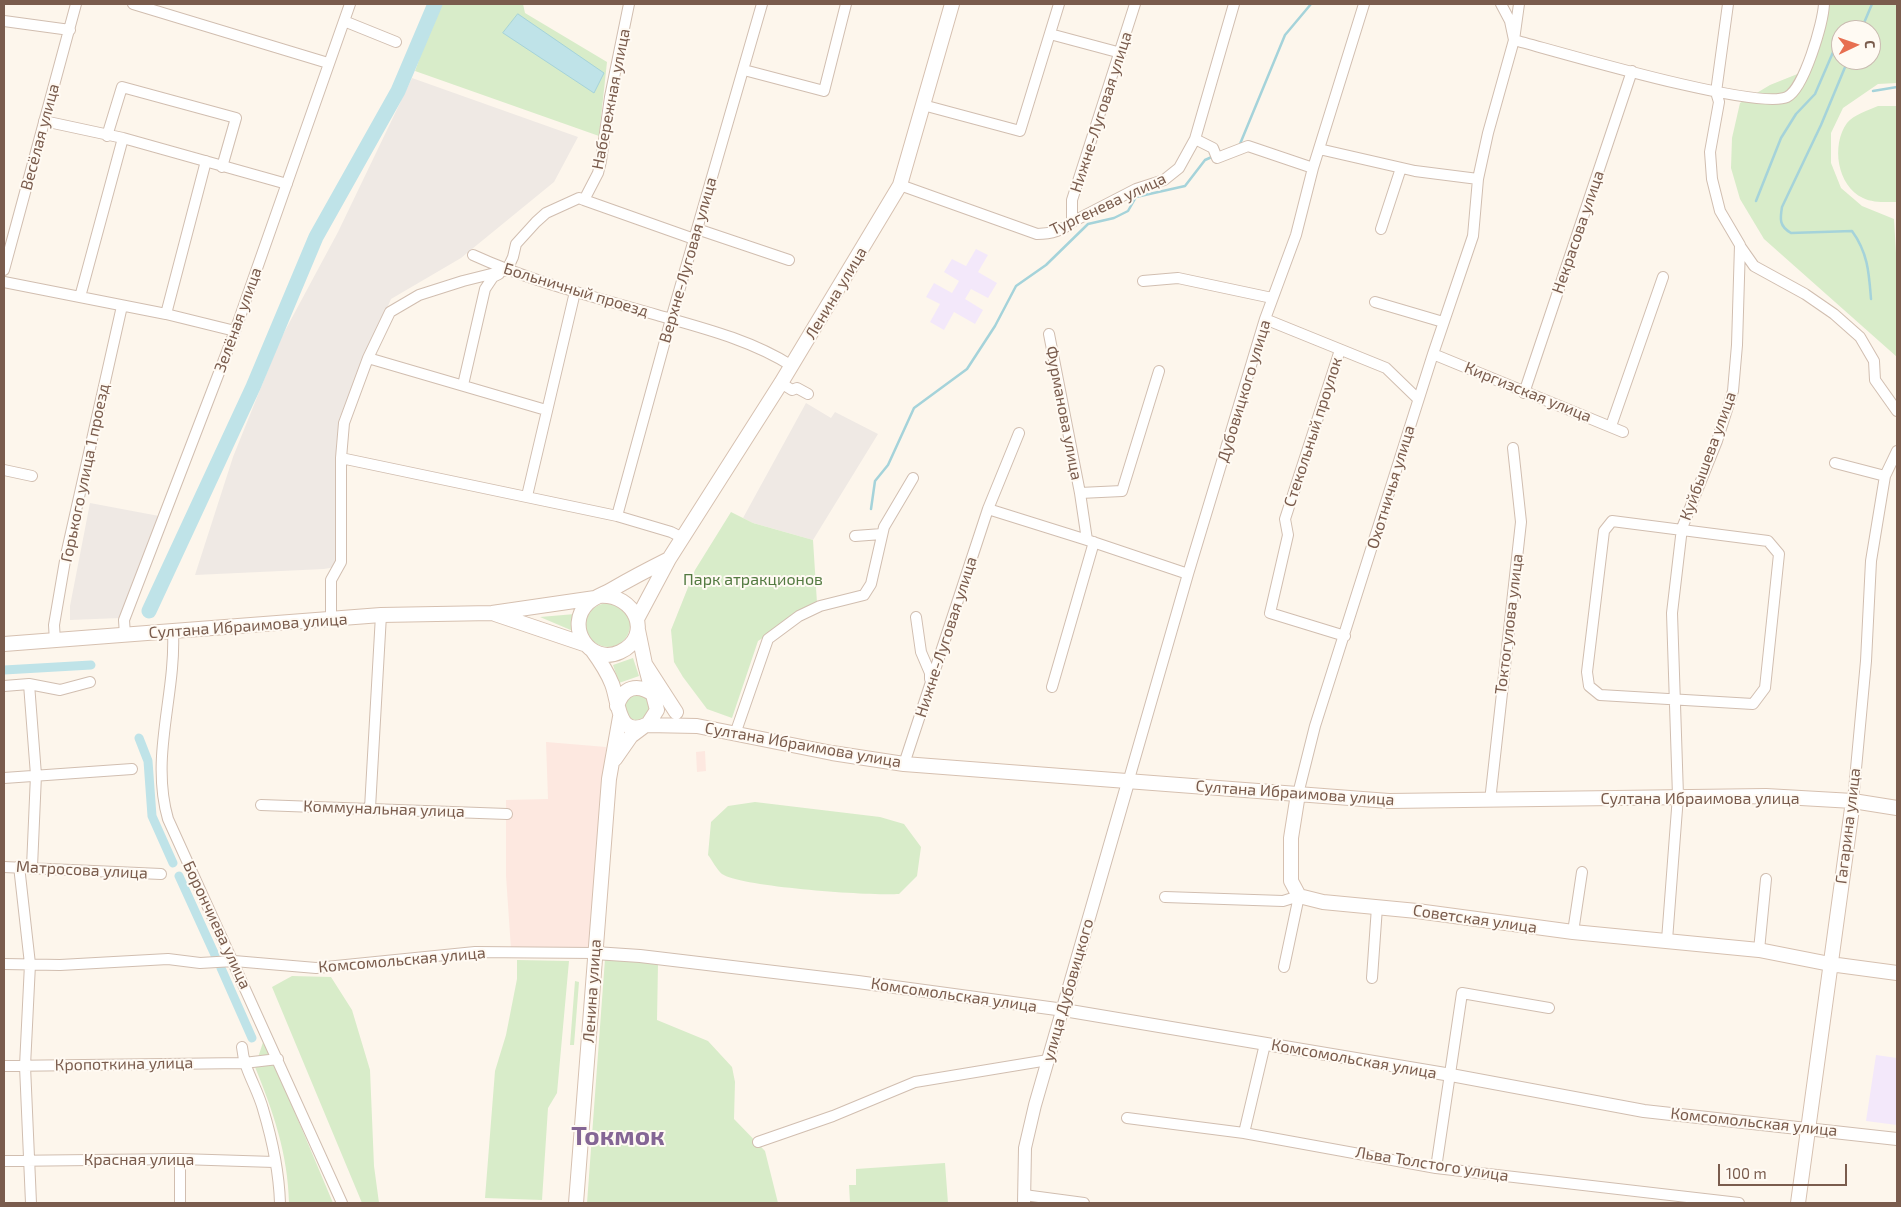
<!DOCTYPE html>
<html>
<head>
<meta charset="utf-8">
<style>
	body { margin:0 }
	#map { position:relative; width:1901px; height:1207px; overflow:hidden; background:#fdf6ec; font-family:"Exo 2",sans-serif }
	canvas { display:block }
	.frame { position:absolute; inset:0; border:5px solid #7a5c4d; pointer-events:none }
	.north { position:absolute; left:1831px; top:20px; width:50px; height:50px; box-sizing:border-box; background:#fffaf3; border:1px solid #cabbb1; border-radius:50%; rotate:87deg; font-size:14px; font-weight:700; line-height:20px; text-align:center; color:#7a5c4d }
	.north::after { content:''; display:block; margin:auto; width:18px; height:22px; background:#e76f51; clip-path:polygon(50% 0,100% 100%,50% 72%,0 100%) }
	.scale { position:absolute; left:1718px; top:1164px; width:129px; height:22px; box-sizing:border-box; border:2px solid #7a5c4d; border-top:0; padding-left:6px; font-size:15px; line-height:18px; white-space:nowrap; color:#7a5c4d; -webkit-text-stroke:4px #fffaf3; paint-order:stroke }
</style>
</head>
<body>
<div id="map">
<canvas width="1901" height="1207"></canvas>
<div class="frame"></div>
<div class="north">С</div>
<div class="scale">100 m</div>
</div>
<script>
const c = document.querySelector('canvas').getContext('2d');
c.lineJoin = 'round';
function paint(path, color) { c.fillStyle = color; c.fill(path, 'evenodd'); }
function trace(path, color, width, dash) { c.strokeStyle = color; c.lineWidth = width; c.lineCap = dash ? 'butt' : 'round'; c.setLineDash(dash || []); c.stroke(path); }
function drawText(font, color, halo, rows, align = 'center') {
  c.font = font + ' "Exo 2",sans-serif'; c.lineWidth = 4; c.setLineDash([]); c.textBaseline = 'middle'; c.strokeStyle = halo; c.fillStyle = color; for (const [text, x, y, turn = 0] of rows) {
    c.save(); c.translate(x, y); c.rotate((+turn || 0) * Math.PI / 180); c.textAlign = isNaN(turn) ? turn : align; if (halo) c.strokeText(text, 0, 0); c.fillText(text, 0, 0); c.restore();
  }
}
const commercial = new Path2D(`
	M546,742L606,747L592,949H511L506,876V800L548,799Z
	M705,751L706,771L697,772L696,752Z`);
const industrial = new Path2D(`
	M412,78L578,137L554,182L461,258L391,299L339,419L336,448L338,564L335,567L324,569L195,575L233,457L280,340L338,232Z
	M806,403L831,418L835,412L878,434L813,540L753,523L743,518Z
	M90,503L159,516L120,618L70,620V606Z`);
const education = new Path2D(`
	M976,249L988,255L978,272L997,283L988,298L971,289L965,299L983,310L975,324L954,312L944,330L930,322L940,304L926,297L934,283L952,293L959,281L944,272L952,259L966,266Z
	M1876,1055L1897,1058V1125L1866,1121Z`);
const green = new Path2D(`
	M439,4H523L525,13L607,62L599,136L415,71Z
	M1828,4H1897V83L1878,84L1843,108L1831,133V163L1841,188L1862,206L1894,219L1897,270V357L1764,239L1740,199L1731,168L1732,138L1740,103L1770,85L1805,71ZM1841,30H1871V60H1841Z
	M1878,106H1897V202C1886,202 1873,203 1863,198C1837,186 1831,145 1847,123C1853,115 1869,110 1878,106Z
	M731,512L753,523L813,540L817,603L758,641L732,718L707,709L683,677L674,662L671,630L695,570Z
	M586 625a22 22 0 1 1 44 0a22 22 0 1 1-44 0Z
	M575,614L573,631L540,617Z
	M633,658L639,676L619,683L613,665Z
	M624 707a13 13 0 1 1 26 0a13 13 0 1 1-26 0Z
	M755,802L880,817L904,824L921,847L917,876L899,894C871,896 741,887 722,874C717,870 712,860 708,855L711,822L728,806Z
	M605,959L658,964L657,1020L708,1041L732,1067L735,1082L734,1119L765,1151L778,1203H587Z
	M517,960L569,961L557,1093L548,1108L542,1200L485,1198L495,1071L506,1035L517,979Z
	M292,976L331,977L352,1010L370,1070L374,1166L379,1203H362L272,987Z
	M575,981L579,982L574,1045H570Z
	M264,1039L333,1203H289C288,1154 273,1111 255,1067Z
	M945,1163L948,1203H850L849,1185H856V1169Z`);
const water = new Path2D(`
	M518,14L604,73L594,93L503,33Z`);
const stream = new Path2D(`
	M1861,30L1872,4
	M1848,60L1821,125L1782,207C1780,219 1779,226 1791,233L1852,231C1868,253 1869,273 1871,299
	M1873,91L1897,87
	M1240,144L1285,35L1311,4
	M1756,201L1781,138L1796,114L1815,94L1837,43L1841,39
	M871,509L875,481L888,465L914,408L967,369L995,326L1016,286L1046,265L1088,224L1114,218L1128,211L1136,197L1185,186L1205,160L1214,156`);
const canal = new Path2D(`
	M4,670L91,665
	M139,738L148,761L152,816L173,863
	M179,876L215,955
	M221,968L252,1038`);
const river = new Path2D(`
	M149,611L253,387L316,237L398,91L435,4`);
const minor = new Path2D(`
	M133,4L328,63
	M1519,4L1514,40C1556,51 1757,111 1787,97C1804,89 1823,23 1824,4
	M4,21L70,30
	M344,21L396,42
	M1050,34L1121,53
	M744,70L824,91L846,4
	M923,105L1020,131L1059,4
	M44,121L123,138L287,184
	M107,136L122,87L236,118L222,167
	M1195,139L1213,148L1217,158L1248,146L1313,168
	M1319,149L1415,171L1478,179
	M900,185L1037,234C1050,234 1062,231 1072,222L1136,189L1164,180L1179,168L1195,139L1234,4
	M584,200L694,239
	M1072,222V200L1135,4
	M697,229L789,260
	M1381,229L1401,168
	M1740,246L1754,266L1805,294L1834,314L1860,337L1874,361L1875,380L1897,411
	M473,255C532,282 595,297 657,315C703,328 751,340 792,366
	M4,270L76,4
	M507,270L513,257L516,244L536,222L546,213L579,198L584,200L598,173L601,161L610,97L629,4
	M1143,281L1178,278L1272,298
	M4,282L166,314L235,331
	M80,297L123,138
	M1375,302L1443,322
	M166,314L206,161
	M1265,319L1386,368L1418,399
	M1049,334L1080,493L1087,540L1188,574
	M1340,350L1285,519L1288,535L1270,613L1345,636
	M1433,354L1623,432
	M368,358L546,410
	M781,383L792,390L797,388L808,394
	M463,385L485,289L493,277L499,274
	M1524,393L1632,71
	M1611,426L1663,277
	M341,458L617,516L671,532L683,538
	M1835,463L1885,476
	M4,470L32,476
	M1080,493L1122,491L1159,371
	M527,496L575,292
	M988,509L1087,540
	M617,516L671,319L762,4
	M1612,521L1768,541L1779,554L1765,688L1753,704L1600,695L1589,686L1587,672L1604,531Z
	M855,536L882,534
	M916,617L921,652L930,673V679
	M331,620V580L341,562V458L344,423L368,358L390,312L419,295L463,281L507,270
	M173,632C176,695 150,756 168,819L342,1203
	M125,635L124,620L235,331L350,4
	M55,641L54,625L66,555L122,306
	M29,684L36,775L32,867
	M4,686L29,684L60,690L90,682
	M1052,687L1094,542
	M735,734L768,639L799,616L820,606L864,595L871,584L884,527L913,478
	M904,764L988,509L1019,433
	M4,778L132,769
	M1129,779L1188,574L1265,319L1296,235L1313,168L1364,4
	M1298,794L1315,726L1433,354L1473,236L1478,179L1488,133L1514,40L1510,21L1501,4
	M1490,801L1521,522L1513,448
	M1853,801L1866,661L1871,561L1885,476L1897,451
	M261,805L507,814
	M370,808L381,615
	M19,866L30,964L25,1066L31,1203
	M4,867L161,874
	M1165,897L1283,901L1299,896L1284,967
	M1573,932L1582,872
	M1667,940L1678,796L1672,613L1682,528L1717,441L1733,391L1737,345L1740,245L1720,211L1712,179L1710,152L1719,102L1716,92L1728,4
	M1759,950L1766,879
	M4,964L60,965L168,959L200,963L234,961L316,968L475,952L595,953
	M1372,978L1377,907
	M242,1047C244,1070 257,1087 263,1109C272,1139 279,1172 280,1203
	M4,1066L244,1063L278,1059
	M1127,1118L1244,1133L1436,1168L1739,1203
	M1244,1133L1265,1044
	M758,1142L833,1116L915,1082L1048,1060
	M180,1159V1203
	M4,1161L180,1159L274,1162
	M1436,1168L1462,993L1549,1008
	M1024,1195L1084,1203`);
const tertiary = new Path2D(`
	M595,953L640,956L858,982L1064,1010L1451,1075L1644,1111L1897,1139
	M1024,1203L1025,1148L1035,1105L1129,779`);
const secondary = new Path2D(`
	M599,596C635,593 654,636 620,652C590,666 564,626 588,603C594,597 604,594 611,590C630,579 649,569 669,559
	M495,614L584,644
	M637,619L669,559L781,383L900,185L952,4
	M638,630L645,664L676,712
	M4,644L381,615L492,613L595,598
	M592,650C600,661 607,671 612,684C619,701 617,740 648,724L657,710L645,664
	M617,706C623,687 637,683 653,694
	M647,725L697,726L832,753L904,764L1389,801L1766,796L1853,801L1897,808
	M615,759L631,736L643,727
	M1298,794L1291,838V881L1299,896L1323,902L1417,911L1573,932L1759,950L1830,964L1897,973
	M576,1203L609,779L620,717
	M1798,1203L1853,801`);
const streetNames = [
	["Набережная улица",611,99,-79],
	["Нижне-Луговая улица",1101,112,-72],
	["Весёлая улица",40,137,-75],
	["Тургенева улица",1108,204,-25],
	["Некрасова улица",1578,232,-71],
	["Верхне-Луговая улица",688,260,-74],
	["Больничный проезд",576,290,17],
	["Ленина улица",836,293,-59],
	["Зелёная улица",238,320,-70],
	["Дубовицкого улица",1244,391,-73],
	["Киргизская улица",1528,392,22],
	["Фурманова улица",1064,413,79],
	["Стекольный проулок",1313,432,-72],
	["Куйбышева улица",1708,456,-70],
	["Горького улица 1 проезд",85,473,-78],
	["Охотничья улица",1391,487,-73],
	["Токтогулова улица",1509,624,-83],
	["Султана Ибраимова улица",248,626,-4],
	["Нижне-Луговая улица",946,637,-72],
	["Султана Ибраимова улица",803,745,10],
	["Султана Ибраимова улица",1295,793,4],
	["Султана Ибраимова улица",1700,799],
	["Коммунальная улица",384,809,2],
	["Гагарина улица",1848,826,-83],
	["Матросова улица",82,870,3],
	["Советская улица",1475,919,8],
	["Борончиева улица",217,925,65],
	["Комсомольская улица",402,960,-5],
	["улица Дубовицкого",1068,990,-74],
	["Ленина улица",592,991,-86],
	["Комсомольская улица",954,995,8],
	["Комсомольская улица",1354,1059,10],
	["Кропоткина улица",124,1064,-1],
	["Комсомольская улица",1754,1122,6],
	["Красная улица",139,1160],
	["Льва Толстого улица",1432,1164,9]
];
const parkNames = [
	["Парк атракционов",753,580]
];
const townNames = [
	["Токмок",618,1136]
];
paint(commercial, '#fde8e0');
paint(industrial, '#efe9e4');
paint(education, '#f3e8fa');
paint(green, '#d8ecc9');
paint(water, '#bfe3e8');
trace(water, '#a5d3da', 1);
trace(stream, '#a5d3da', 2.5);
trace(canal, '#bfe3e8', 9);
trace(river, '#bfe3e8', 15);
trace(minor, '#d1beb0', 12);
trace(tertiary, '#d1beb0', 14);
trace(secondary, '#d6c0b0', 16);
trace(minor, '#fff', 10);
trace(tertiary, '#fff', 12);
trace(secondary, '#fff', 14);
drawText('16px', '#7a5c4d', '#fffaf3', streetNames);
drawText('16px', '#537a41', '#fffaf3', parkNames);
drawText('bold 26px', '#846695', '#fffaf3', townNames);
</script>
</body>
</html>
